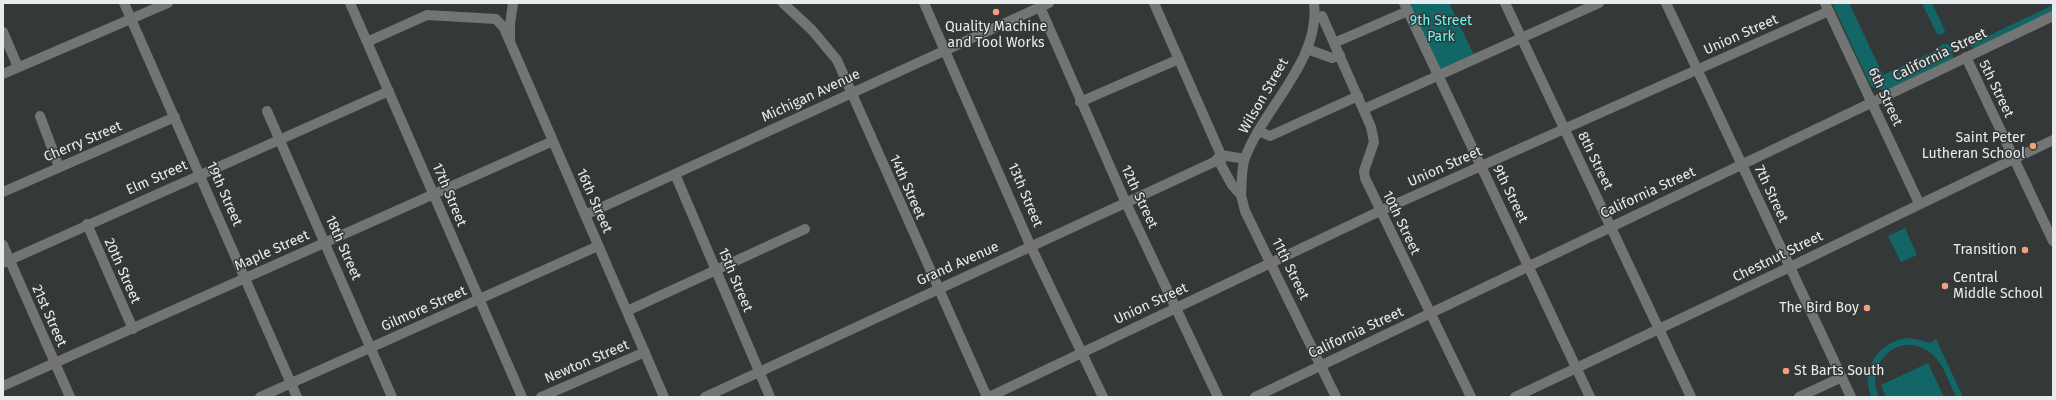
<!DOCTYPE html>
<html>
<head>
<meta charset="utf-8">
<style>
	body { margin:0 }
	#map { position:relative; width:2056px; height:400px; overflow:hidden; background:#343838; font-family:"Fira Sans",sans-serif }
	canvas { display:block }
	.frame { position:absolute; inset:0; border:4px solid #e9ecec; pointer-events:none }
</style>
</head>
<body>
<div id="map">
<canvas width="2056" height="400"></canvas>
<div class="frame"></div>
</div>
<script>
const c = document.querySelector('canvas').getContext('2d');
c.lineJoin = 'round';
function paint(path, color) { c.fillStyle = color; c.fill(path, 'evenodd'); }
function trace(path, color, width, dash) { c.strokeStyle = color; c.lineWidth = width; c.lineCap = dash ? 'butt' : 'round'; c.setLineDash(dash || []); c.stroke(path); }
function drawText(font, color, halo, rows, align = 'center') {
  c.font = font + ' "Fira Sans",sans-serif'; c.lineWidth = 3; c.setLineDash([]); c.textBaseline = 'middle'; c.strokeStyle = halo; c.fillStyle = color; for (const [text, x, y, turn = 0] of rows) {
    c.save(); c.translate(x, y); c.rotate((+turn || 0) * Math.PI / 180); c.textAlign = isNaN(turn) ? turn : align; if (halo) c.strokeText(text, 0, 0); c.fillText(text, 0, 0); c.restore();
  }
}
const green = new Path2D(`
	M1409,3H1449L1474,55L1439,71Z
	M1832,3H1849L1883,75L1935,51L1943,44H1948L1952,47L1953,58L1887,90L1876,89L1871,86Z
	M1922,3H1932L1945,31L1942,35L1937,34Z
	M2053,5V11L1974,48L1969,45Z
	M1905,228L1917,255L1901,262L1888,236Z
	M1906,338L1921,340L1930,343L1936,339L1963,397H1956C1949,383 1944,364 1932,354C1902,328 1863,362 1879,397H1871C1861,369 1877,343 1906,338Z
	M1928,363L1944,397H1886L1881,385Z`);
const minor = new Path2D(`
	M124,3L297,397
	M350,3L522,397
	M783,3L812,30L837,60L987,397
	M924,3L1031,247L1103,397
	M1154,3L1221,155L1245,159
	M1404,3L1590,397
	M1505,3L1691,397
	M1666,3L1851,397
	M1825,3L1919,203
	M1040,7L1126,203L1218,397
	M1322,16L1371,127L1374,142L1364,171L1365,178L1471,397
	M496,19L504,28L664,397
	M3,32L18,67
	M510,38V24L513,3
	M367,42L427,15L496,19
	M1334,43L1408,11
	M1307,49L1332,58L1340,55
	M1966,57L2053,241
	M3,74L168,3
	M1080,102L1179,59
	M1364,109L1599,3
	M267,111L392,397
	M40,116L59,167
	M1258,131L1270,136L1358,96
	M1221,155V165L1232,185L1241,195L1245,211L1336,397
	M675,174L770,397
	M3,192L175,117
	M1241,195C1242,183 1241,169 1245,158C1264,107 1321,60 1314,3
	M585,215L1049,3
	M87,224L133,329
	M3,245L70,397
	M3,263L389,91
	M627,311L805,229
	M3,386L553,141
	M260,397L598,246
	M541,397L645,352
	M705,397L1214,162L1221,155
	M989,397L1380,211L1829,11
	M1255,397L2053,16
	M1515,397L1790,267L2053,140
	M1799,397L1842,377`);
const markers = [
	[996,12,4,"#f1a17d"],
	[2033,146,4,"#f1a17d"],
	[2025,250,4,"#f1a17d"],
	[1945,286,4,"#f1a17d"],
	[1867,308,4,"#f1a17d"],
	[1786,371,4,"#f1a17d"]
];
const parkNames = [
	["9th Street",1441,21],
	["Park",1441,37]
];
const poiNames = [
	["Quality Machine",996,27,"center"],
	["and Tool Works",996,43,"center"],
	["Saint Peter",2025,138],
	["Lutheran School",2025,154],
	["Transition",2017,250],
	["Central",1953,278,"left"],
	["Middle School",1953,294,"left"],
	["The Bird Boy",1859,308],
	["St Barts South",1794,371,"left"]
];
const streetNames = [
	["Union Street",1741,35,-24],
	["California Street",1940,55,-26],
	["5th Street",1996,89,64],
	["Michigan Avenue",811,96,-25],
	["Wilson Street",1264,96,-60],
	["6th Street",1885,97,65],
	["Cherry Street",83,142,-23],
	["8th Street",1595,161,64],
	["Union Street",1445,167,-24],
	["Elm Street",157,178,-24],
	["14th Street",907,187,66],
	["California Street",1648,193,-25],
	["19th Street",224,194,66],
	["9th Street",1510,194,64],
	["7th Street",1771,194,65],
	["17th Street",449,195,67],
	["13th Street",1025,195,67],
	["12th Street",1139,197,65],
	["16th Street",594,201,66],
	["10th Street",1401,223,64],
	["18th Street",343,248,66],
	["Maple Street",272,251,-24],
	["Chestnut Street",1778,257,-26],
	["Grand Avenue",958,264,-24],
	["11th Street",1290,269,64],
	["20th Street",122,271,66],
	["15th Street",735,280,67],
	["Union Street",1151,304,-25],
	["Gilmore Street",424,309,-24],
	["21st Street",49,316,66],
	["California Street",1356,333,-25],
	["Newton Street",587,362,-23]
];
paint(green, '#126666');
trace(minor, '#727574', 10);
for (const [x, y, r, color] of markers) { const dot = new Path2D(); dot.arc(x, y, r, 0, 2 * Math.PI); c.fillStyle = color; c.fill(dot); trace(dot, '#343838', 1.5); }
drawText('14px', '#6cf5f4', '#343838', parkNames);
drawText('14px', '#e9ecec', '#343838', poiNames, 'right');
drawText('14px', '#e9ecec', '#343838', streetNames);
</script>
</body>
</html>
